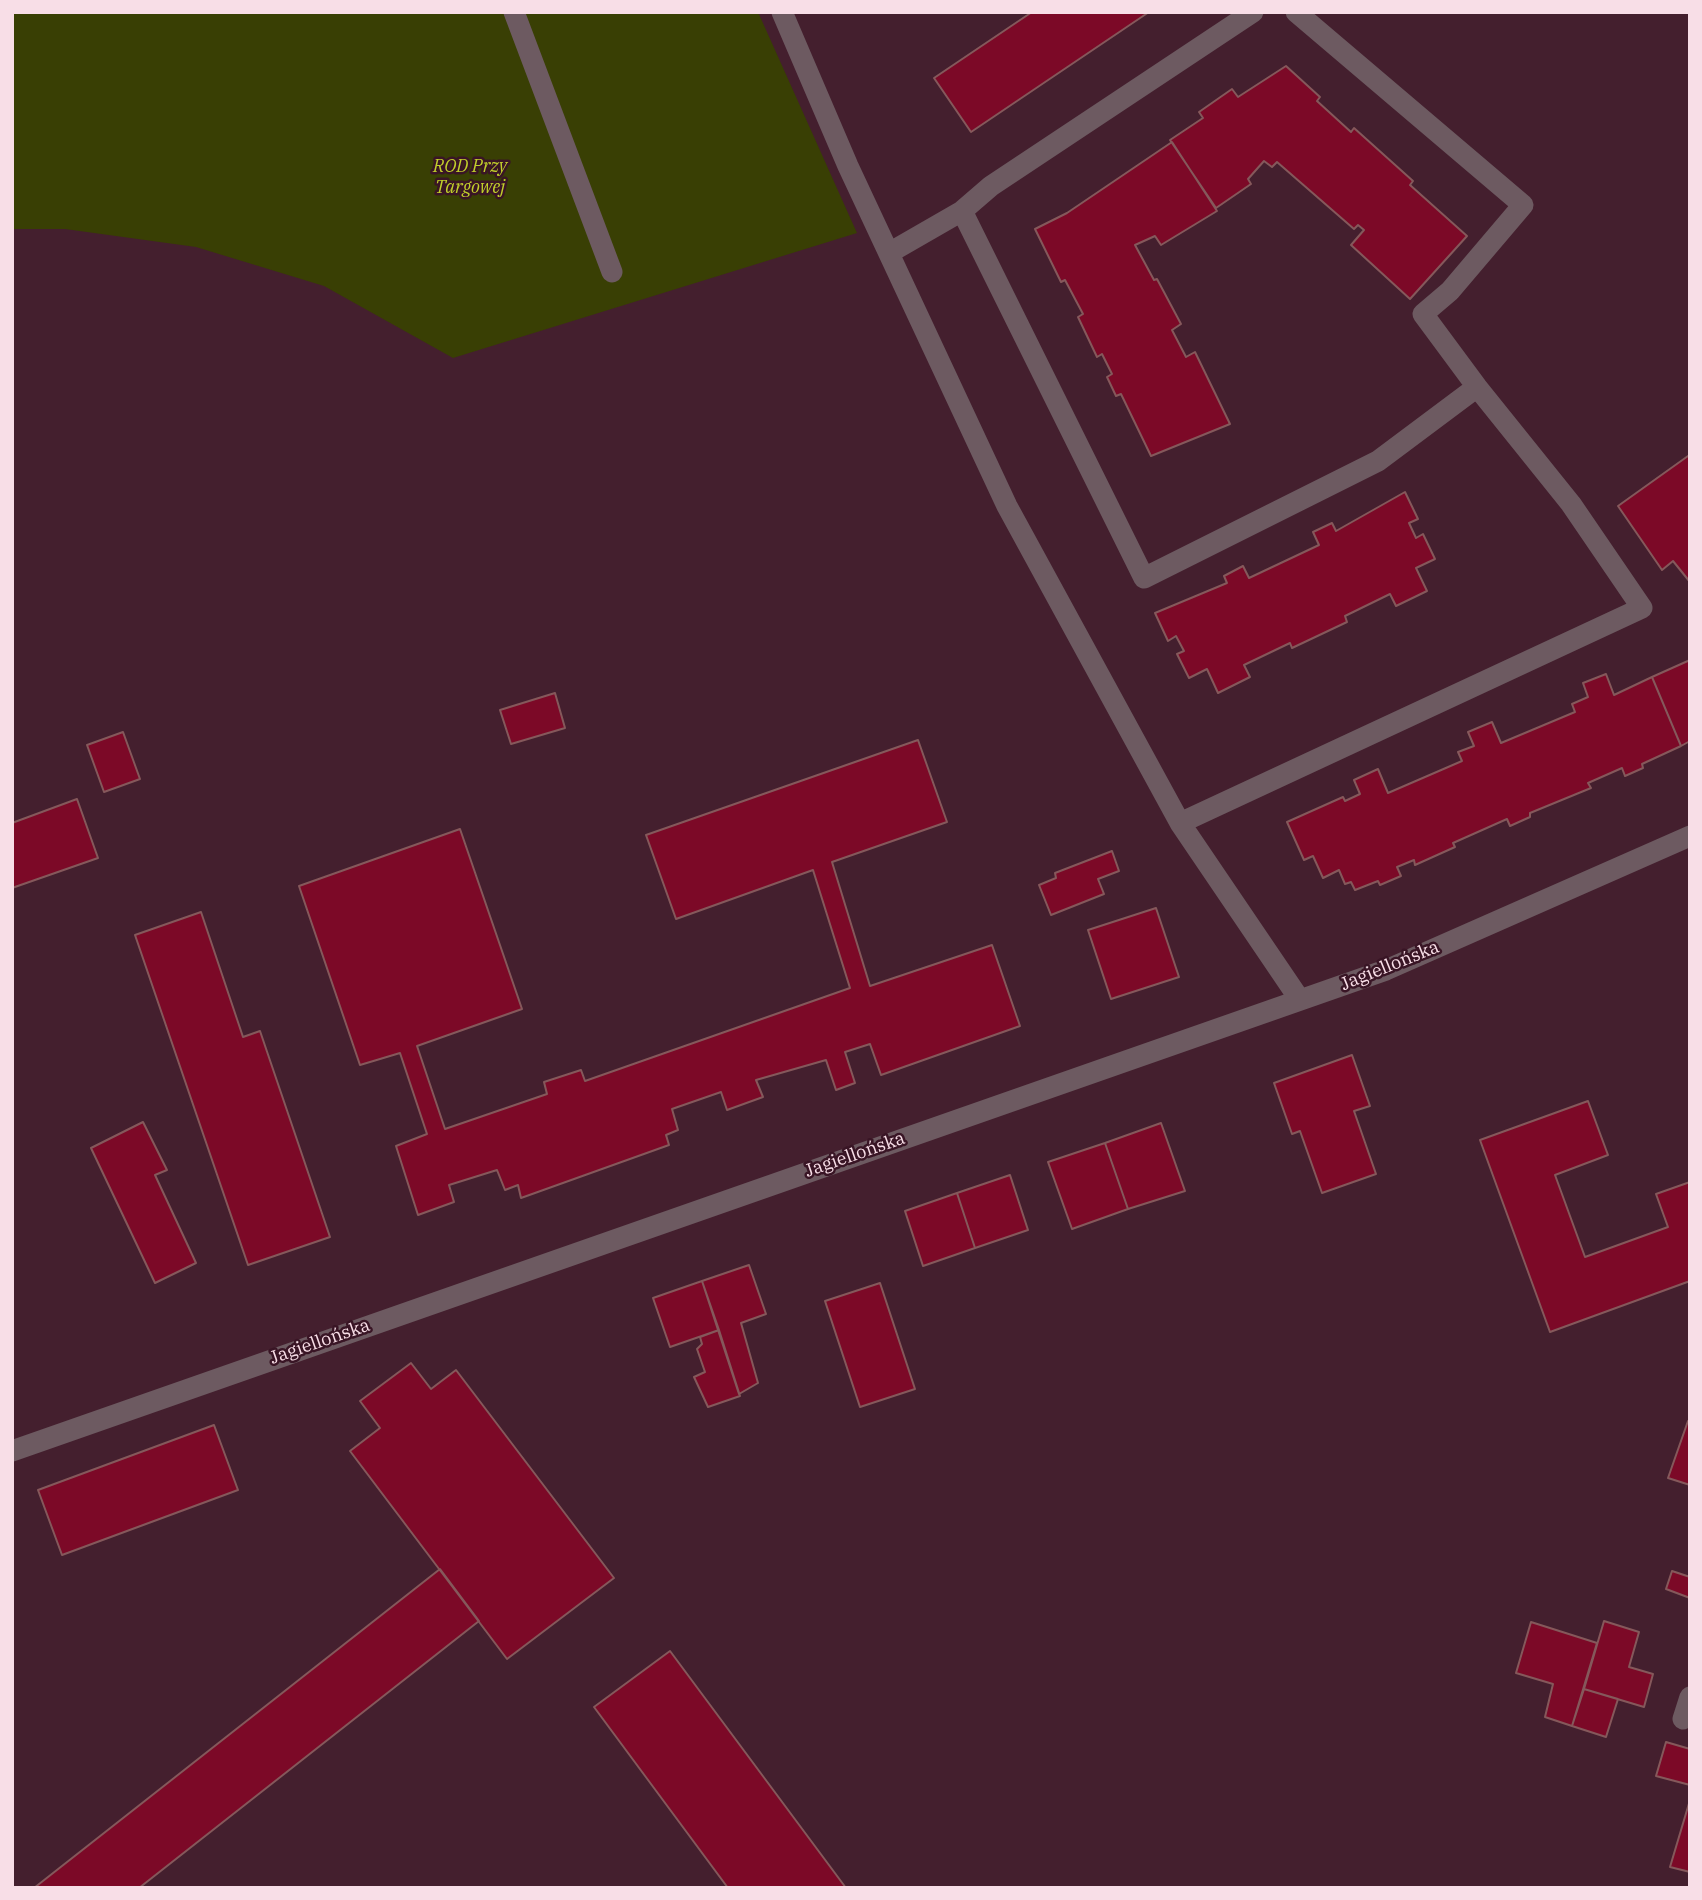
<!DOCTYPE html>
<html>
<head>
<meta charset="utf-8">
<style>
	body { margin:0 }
	#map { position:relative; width:1702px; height:1900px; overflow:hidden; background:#441f2e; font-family:"IBM Plex Serif",serif }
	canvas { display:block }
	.frame { position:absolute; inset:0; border:14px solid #f8dee7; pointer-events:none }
</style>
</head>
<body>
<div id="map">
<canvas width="1702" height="1900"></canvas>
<div class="frame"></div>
</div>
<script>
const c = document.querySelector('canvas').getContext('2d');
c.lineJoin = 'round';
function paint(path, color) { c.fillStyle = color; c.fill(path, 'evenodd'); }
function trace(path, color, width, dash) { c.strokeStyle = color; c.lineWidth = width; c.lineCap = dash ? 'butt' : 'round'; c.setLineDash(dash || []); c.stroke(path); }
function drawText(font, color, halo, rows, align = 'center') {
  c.font = font + ' "IBM Plex Serif",serif'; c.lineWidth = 5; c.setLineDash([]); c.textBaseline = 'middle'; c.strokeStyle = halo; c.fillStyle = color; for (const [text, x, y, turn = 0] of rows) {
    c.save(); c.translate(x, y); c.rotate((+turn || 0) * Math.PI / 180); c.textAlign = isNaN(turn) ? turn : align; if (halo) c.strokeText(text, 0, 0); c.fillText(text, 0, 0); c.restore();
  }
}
const green = new Path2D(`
	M12,12H758L857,233L453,358L324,286L196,247L65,229H12Z`);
const building = new Path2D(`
	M1032,12H1149L971,132L934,78Z
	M1286,66L1320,97L1317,101L1351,132L1354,128L1413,181L1410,185L1467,236L1410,299L1351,245L1364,230L1358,225L1354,229L1277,162L1272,167L1264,161L1248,179L1251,184L1216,208L1170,140L1203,118L1199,112L1232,89L1238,97Z
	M1172,142L1217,211L1161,245L1155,236L1135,245L1154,280L1157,279L1181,324L1172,330L1186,357L1195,352L1230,424L1151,456L1121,394L1116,396L1107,377L1112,374L1102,354L1097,357L1078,317L1083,314L1065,280L1061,282L1035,229L1067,213Z
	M1688,456L1690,458V582L1673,561L1662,570L1618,506Z
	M1405,492L1418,519L1409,523L1416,538L1423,534L1435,559L1416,568L1427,591L1396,606L1390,594L1345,616L1347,622L1292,648L1290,643L1244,665L1250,677L1218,693L1207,669L1189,678L1177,654L1184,651L1176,636L1168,641L1155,613L1227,583L1224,576L1243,566L1249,578L1319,545L1313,532L1332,523L1336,531Z
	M1690,660V741L1681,746L1652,677Z
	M1606,674L1614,695L1652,677L1681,746L1642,764L1643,768L1625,776L1622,768L1588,783L1591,788L1530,813V817L1510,826L1507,819L1453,843L1455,847L1415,865L1414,860L1397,867L1401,876L1380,885L1378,881L1355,890L1351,882L1345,884L1339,870L1323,878L1313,856L1304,860L1287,822L1343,797L1345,801L1360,794L1354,780L1378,769L1388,793L1462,761L1458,752L1474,746L1468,732L1492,722L1501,743L1575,712L1572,704L1588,697L1583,683Z
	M555,693L565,728L511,744L500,710Z
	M123,732L140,779L104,792L87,745Z
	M918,740L947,822L832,862L870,986L992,945L1020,1026L881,1075L870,1044L845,1052L855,1083L836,1090L826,1060L756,1080L763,1097L727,1110L721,1092L672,1109L678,1130L666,1135L669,1145L521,1198L518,1185L505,1190L497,1170L449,1185L454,1202L418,1215L396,1146L427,1134L400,1053L360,1065L299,886L460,829L522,1009L417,1046L445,1129L547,1094L544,1082L581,1070L585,1081L850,988L813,870L676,919L646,835Z
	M77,799L98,858L12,888V823Z
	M1112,851L1119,871L1098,879L1104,894L1051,915L1039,885L1056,878L1055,873Z
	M1156,908L1179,977L1111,999L1088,930Z
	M201,912L243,1037L260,1031L330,1237L248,1265L135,935Z
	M1352,1055L1370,1106L1354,1111L1376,1174L1322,1193L1300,1131L1292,1134L1274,1083Z
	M1588,1101L1608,1155L1555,1175L1585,1257L1668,1227L1656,1194L1690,1182V1281L1550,1332L1480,1140Z
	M143,1122L167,1170L155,1175L196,1263L155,1283L91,1148Z
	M1161,1123L1185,1191L1128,1209L1105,1143Z
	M1105,1143L1128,1209L1072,1229L1048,1162Z
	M1010,1175L1028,1230L975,1248L957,1193Z
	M957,1193L975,1248L923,1266L905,1211Z
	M749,1265L766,1314L741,1323L758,1383L739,1394L702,1281Z
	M702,1281L719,1330L670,1347L653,1298Z
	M880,1283L915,1389L860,1407L825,1301Z
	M719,1330L740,1396L708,1407L694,1377L705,1372L697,1349L702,1344L700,1337Z
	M411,1363L431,1389L456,1370L614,1578L507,1659L350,1451L380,1428L360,1401Z
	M1688,1421H1690V1485L1668,1478Z
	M214,1425L238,1490L62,1555L38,1490Z
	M440,1569L479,1621L139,1888H34Z
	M1672,1571L1690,1577V1598L1666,1589Z
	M1604,1621L1639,1632L1629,1667L1653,1674L1644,1707L1584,1689Z
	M1531,1622L1597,1643L1572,1726L1545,1717L1553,1684L1516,1673Z
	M670,1651L846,1888H728L594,1707Z
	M1584,1689L1618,1699L1606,1737L1572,1726Z
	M1666,1742L1690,1749V1785L1656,1776Z
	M1690,1800V1872L1670,1867Z`);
const minor = new Path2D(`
	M514,12L612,272
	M782,12L848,166L1007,506L1180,823L1300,1000
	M1253,12L991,186L962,211L1144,578L1378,461L1477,387
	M889,253L962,211
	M1180,823L1642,608L1571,504L1477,387L1423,314L1450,291L1523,205L1296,12
	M12,1451L1386,970L1690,836
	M1683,1719L1690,1697`);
const parkNames = [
	["ROD Przy",470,167],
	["Targowej",470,188]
];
const streetNames = [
	["Jagiellońska",1390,966,-22],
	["Jagiellońska",855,1155,-19],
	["Jagiellońska",320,1342,-19]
];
paint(green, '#393f04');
paint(building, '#7c0927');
trace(building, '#85585b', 2);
trace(minor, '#6d5a61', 21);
drawText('italic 18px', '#c1d02b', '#391525', parkNames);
drawText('18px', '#f8dee7', '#391525', streetNames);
</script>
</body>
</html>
